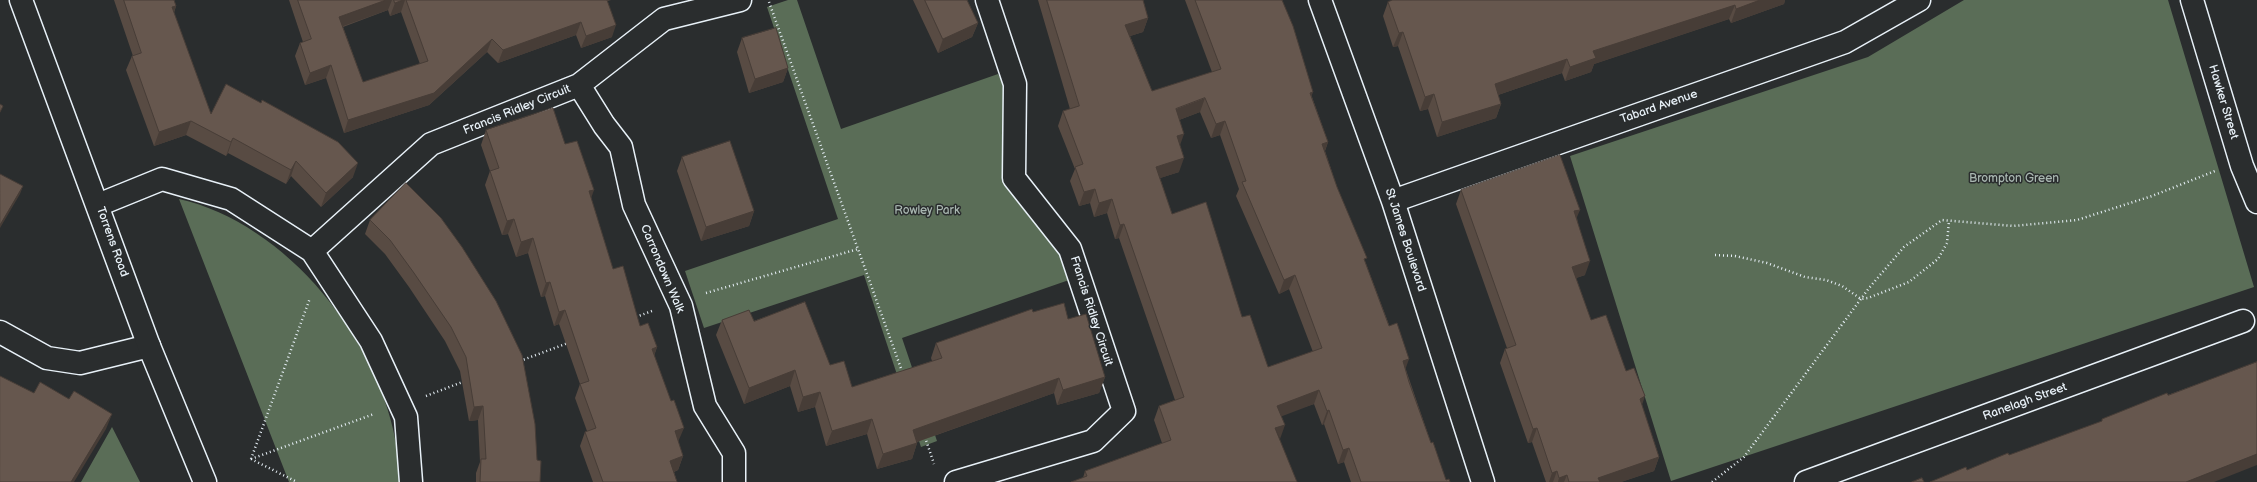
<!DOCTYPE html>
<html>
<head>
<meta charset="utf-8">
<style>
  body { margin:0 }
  canvas { display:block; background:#2a2d2e }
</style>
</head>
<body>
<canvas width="2257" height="482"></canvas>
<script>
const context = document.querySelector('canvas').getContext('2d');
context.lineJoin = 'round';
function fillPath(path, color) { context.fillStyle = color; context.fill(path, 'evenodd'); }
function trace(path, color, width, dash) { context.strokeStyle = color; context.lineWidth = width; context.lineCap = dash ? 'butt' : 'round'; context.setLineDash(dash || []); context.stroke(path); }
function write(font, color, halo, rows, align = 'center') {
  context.font = font + ' "Balsamiq Sans",sans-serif'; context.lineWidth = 3; context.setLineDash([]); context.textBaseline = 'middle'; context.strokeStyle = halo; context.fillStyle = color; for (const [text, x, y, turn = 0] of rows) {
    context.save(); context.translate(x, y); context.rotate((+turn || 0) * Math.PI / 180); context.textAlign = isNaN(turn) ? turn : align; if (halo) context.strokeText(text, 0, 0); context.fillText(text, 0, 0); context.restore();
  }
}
const green = new Path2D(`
  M788 0H797L841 129 998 74 1008 92 1011 180 1064 248 1069 280 902 338 937 441 921 447 864 275 704 328 685 271 838 219 767 7Z
  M1964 0H2168L2254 287 1671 481 1570 156 1868 57Z
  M179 199C287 223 381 342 397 449 399 460 402 471 401 482H289Z
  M112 427 140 482H81Z`);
const path = new Path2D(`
  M769 2 903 374
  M1715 255 1735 256 1767 263 1805 277 1826 280 1842 286 1861 299 1868 298 1909 282 1938 259 1947 243 1949 221
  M706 293 858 249
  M636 317 652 311
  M520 361 568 343
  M426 396 465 381
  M925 437 934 464
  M251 459 310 298
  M251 459 374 414
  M251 459 297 482
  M1712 482 1744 457 1869 288 1904 247 1942 220 2013 226 2077 220 2152 196 2215 171`);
const street = new Path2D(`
  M1320 0 1393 201 1483 482
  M579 85 604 125 621 147 634 205 681 306 705 406 734 453V482
  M1393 201 1845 42 1919 0
  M98 205 162 179 231 199 312 251 371 341 406 417 411 482
  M312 251 431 144 579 85 664 19 740 0
  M0 332 47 358 80 363 149 346
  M956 482 1093 441 1124 411 1070 249 1014 178 1015 84 987 0
  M1806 482 2243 321`);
const secondary = new Path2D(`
  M21 0 149 346 205 482
  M2192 0 2242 166 2257 202`);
const wall = new Path2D(`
  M114 0H174L176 6 174 13 211 114 353 177 321 207 291 176 286 184 228 153 226 156 186 135 154 146 126 70 132 56H133Z
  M289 0H611L607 1 612 37 581 48 576 35 498 63 487 52 429 105 344 133 326 78 305 85 295 56 300 43 303 42ZM388 10 390 16 401 12 420 64 363 82 343 27Z
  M913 0H967L978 23 972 37 938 53Z
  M1038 0H1143L1148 18 1143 32 1130 36 1152 91 1212 72 1185 0H1282L1312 97 1328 142 1325 151 1337 187 1406 370 1431 443 1446 480 1450 482H1351L1344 462 1338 464 1324 424 1322 425 1314 404 1083 478 1085 471 1162 443 1154 420 1159 406 1175 400 1119 238 1115 239 1107 213 1094 217 1090 203 1079 206 1070 181 1075 169 1058 126 1063 111 1070 109ZM1200 112 1211 138 1220 135 1239 189 1236 196 1279 294 1289 289 1313 352 1268 367 1242 317 1172 214 1160 178 1179 172 1180 145 1179 120Z
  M1393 0H1785L1784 4 1731 23 1729 19 1594 64 1591 72 1565 81 1562 73 1498 95 1501 104 1496 118 1437 137 1428 109 1420 111 1398 46 1393 47 1383 16 1388 2Z
  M742 38 788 68 783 82 749 93 737 52Z
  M486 130 565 144 591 198 613 269 640 326 657 347 654 356 678 442 683 456 678 470 674 472 677 482H593L580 446 585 432 587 431 575 398 580 384 559 324 554 326 545 296 541 297 528 253 516 257 508 234 502 235 485 185 490 171 481 145Z
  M682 157 754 211 749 226 701 241 677 171Z
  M406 183 537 460 540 482H476V473L480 462 478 420 469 421 460 371 445 341 409 287 385 254 365 234 370 220Z
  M1461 190 1577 218 1585 275 1576 278 1591 320 1626 371 1642 405 1659 457 1654 471 1621 482H1546L1532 442 1528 443 1500 363 1505 349 1507 348 1456 204Z
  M1033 312 1068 319 1105 377 1099 393 1057 405 1054 393 917 442V443L912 459 877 469 867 434 826 446 815 407 798 412 790 386 744 404 716 335 722 320 754 321 830 365 852 387 932 361 931 358 936 343Z`);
const shadedWall = new Path2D(`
  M386 0H392L388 10 335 29 339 17Z
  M403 0H405L401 12 390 16 395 3Z
  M1760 0H1785L1784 4 1731 23 1736 9Z
  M1735 5 1729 19 1594 64 1591 72 1565 81 1570 67 1593 51Z
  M176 6 171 20 172 7Z
  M1148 18 1143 32 1120 39 1125 25Z
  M581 22 576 35 498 63 503 50Z
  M978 23 972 37 938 53 943 39Z
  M616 25 612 37 581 48 586 36Z
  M1403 32 1398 46 1393 47 1399 33Z
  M492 39 487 52 429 105 344 133 348 120Z
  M1567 59 1562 73 1489 98 1495 84Z
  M331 65 326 78 305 85 310 73Z
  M788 68 783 82 749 93 755 79Z
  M1313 92 1308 106 1310 93Z
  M1434 94 1428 109 1420 111 1425 97Z
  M1205 98 1200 112 1171 123 1176 109Z
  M1501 104 1496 118 1437 137 1442 122Z
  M191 121 186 135 154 146 159 132Z
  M1225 121 1220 135 1211 138 1216 124Z
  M1184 134 1179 148 1177 136Z
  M233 138 228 153 226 156 231 142Z
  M1328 142 1323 156 1322 144Z
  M1184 158 1179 172 1151 181 1156 167Z
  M296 161 291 176 286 184 291 170Z
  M358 163 353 177 321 207 326 193Z
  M23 186 20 194 0 228V225Z
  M1095 189 1090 203 1079 206 1084 192Z
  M594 190 589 204V191Z
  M1112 199 1107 213 1094 217 1099 203Z
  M1580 210 1574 224V211Z
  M754 211 749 226 701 241 706 227Z
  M514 219 508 234 502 235 507 221Z
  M1124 224 1119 238 1115 239 1120 225Z
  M533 238 528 253 516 257 521 242Z
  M1590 261 1585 275 1567 281 1572 267Z
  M1295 275 1289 289 1279 294 1284 280Z
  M550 282 545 296 541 297 546 283Z
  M565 310 559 324 554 326 559 312Z
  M657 347 652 361V349Z
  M1409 359 1404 373 1403 361Z
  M795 370 790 386 744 404 749 388Z
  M1105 377 1099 393 1057 405 1063 390Z
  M1059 378 1054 393 908 445 913 430Z
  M1319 390 1314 404 1272 420 1277 406Z
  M820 392 815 407 798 412 803 397Z
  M1645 396 1640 411V399Z
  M483 406 478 420 469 421 474 407Z
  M1329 410 1324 424 1322 425 1327 411Z
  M112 414 106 429 74 482H71Z
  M872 419 867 434 826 446 832 431Z
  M1285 425 1280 439 1275 428Z
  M684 428 678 442 675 431Z
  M1537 428 1532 442 1528 443 1533 429Z
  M917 443 912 459 877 469 883 454Z
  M1349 448 1344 462 1338 464 1343 450Z
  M2257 454V465L2214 482H2186Z
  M683 456 678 470 665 475 670 461Z
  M1659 457 1654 471 1621 482H1596L1598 478Z
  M1557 471 1553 482H1549L1552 473Z
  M1567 475 1564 482H1558L1559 478Z`);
const building = new Path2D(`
  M124 0H174L176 6 172 7 211 114 226 84 261 103 262 100 338 142 358 163 326 193 296 161 291 170 233 138 231 142 191 121 159 132 132 56 141 53Z
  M298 0H386L339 17 363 82 428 61 406 0H607L616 25 586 36 581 22 503 50 492 39 434 93 348 120 331 65 310 73 300 43 311 39Z
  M394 0H403L395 3Z
  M925 0H967L978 23 943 39Z
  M1047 0H1143L1148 18 1125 25 1152 91 1221 69 1195 0H1282L1293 26 1313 92 1310 93 1328 142 1322 144 1337 187 1367 258 1364 259 1389 326 1397 323 1409 359 1403 361 1409 382 1431 443 1433 442 1446 480 1449 479 1450 482H1361L1349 448 1343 450 1329 410 1327 411 1319 390 1277 406 1285 425 1275 428 1297 482H1071L1087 476 1085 471 1171 440 1159 406 1184 397 1124 224 1120 225 1112 199 1099 203 1095 189 1084 192 1075 167 1083 164 1063 111 1079 106ZM1205 98 1216 124 1225 121 1246 181 1242 182 1284 280 1295 275 1322 348 1268 367 1250 315 1242 317 1206 202 1172 214 1156 167 1184 158 1177 136 1184 134 1176 109Z
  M1393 0H1760L1736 9 1735 5 1593 51 1596 58 1570 67 1567 59 1495 84 1501 104 1442 122 1434 94 1425 97 1403 32 1399 33 1388 2Z
  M776 28 788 68 755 79 742 38Z
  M0 104 3 106 0 112Z
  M553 108 565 144 577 141 594 190 589 191 613 269 623 266 640 326 648 323 657 347 652 349 671 401 674 400 684 428 675 431 683 456 670 461 677 482H603L585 432 596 428 580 384 589 381 565 310 559 312 550 282 546 283 533 238 521 242 514 219 507 221 490 171 499 168 486 130Z
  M730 141 754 211 706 227 682 157Z
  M1560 155 1580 210 1574 211 1590 261 1572 267 1591 320 1606 315 1626 371 1634 368 1645 396 1640 399 1659 457 1598 478 1600 482H1569L1567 475 1559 478 1557 471 1552 473 1537 428 1533 429 1505 349 1516 345 1461 190Z
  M0 174 23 186 0 225Z
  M406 183 441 218 462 247 496 301 522 355 535 424 537 460 541 461 540 482H480L481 459H486L483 406 474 407 466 357 451 327 414 273 390 240 370 220Z
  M805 302 830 365 844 361 852 387 942 358 936 343 1032 309 1033 312 1064 303 1068 319 1086 314 1105 377 1063 390 1059 378 913 430 917 443 883 454 872 419 832 431 820 392 803 397 795 370 749 388 722 320 749 310 754 321Z
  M2257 362V454L2186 482H1930L1966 467 1967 470 2008 453 2009 455 2102 421V419L2167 393 2168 395Z
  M0 376 34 393 40 382 69 399 74 391 112 414 71 482H0Z
  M1922 478 1924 482H1912Z`);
const streetNames = [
  ["Hawker Street",2223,102,73],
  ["Tabard Avenue",1659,107,-19],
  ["Francis Ridley Circuit",517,110,-22],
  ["St James Boulevard",1405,240,72],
  ["Torrens Road",112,242,70],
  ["Carrondown Walk",662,269,67],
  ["Francis Ridley Circuit",1091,311,72],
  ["Ranelagh Street",2025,402,-20]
];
const parkNames = [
  ["Brompton Green",2014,179],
  ["Rowley Park",927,211]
];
fillPath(green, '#5a6d57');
trace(street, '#e8f1f8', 25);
trace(secondary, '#e8f1f8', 25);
trace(path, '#e8f1f8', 2.5, [1, 3]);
trace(street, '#2a2d2e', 22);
trace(secondary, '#2a2d2e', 22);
fillPath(wall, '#584b43');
fillPath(shadedWall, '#473d37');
fillPath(building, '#66574e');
trace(building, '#473d37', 1);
write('12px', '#e8f1f8', '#2a2d2e', streetNames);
write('12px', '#a8b6b0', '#2a2d2e', parkNames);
</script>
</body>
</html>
